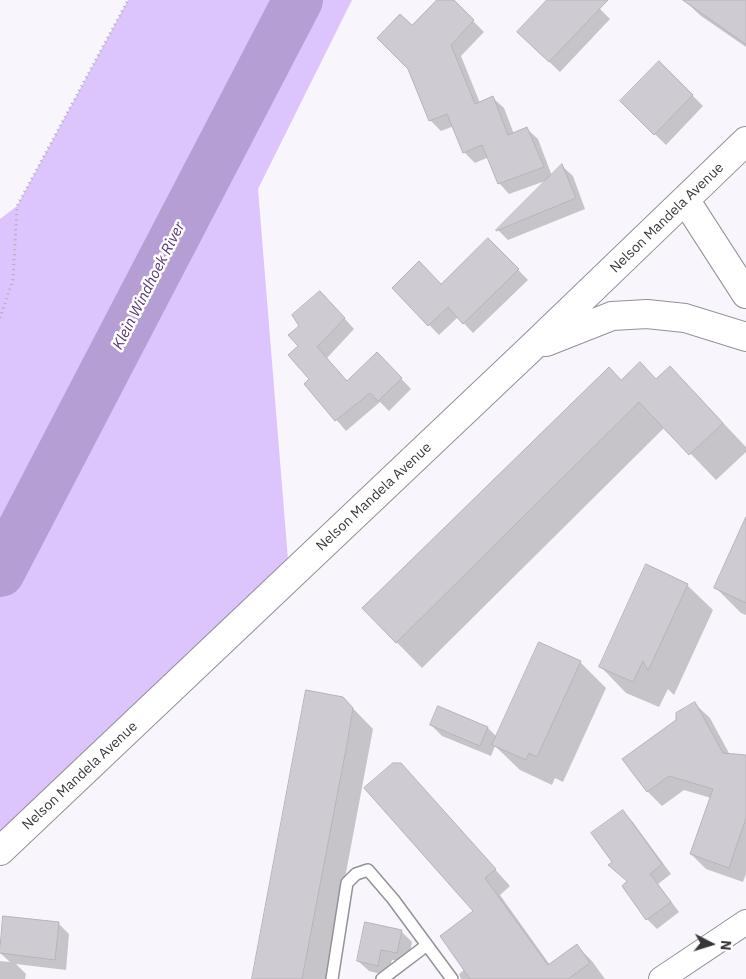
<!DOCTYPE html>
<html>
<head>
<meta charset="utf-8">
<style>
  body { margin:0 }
  #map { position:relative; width:746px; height:979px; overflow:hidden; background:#f8f6fc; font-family:"IBM Plex Sans",sans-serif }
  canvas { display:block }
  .north { position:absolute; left:686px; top:919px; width:50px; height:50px; -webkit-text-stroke:4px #fff; paint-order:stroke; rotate:95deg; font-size:14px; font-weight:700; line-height:20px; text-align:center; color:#38373a }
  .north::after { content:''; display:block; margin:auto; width:18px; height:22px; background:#38373a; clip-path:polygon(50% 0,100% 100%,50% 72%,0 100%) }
</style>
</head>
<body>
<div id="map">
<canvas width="746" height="979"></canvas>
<div class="north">N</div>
</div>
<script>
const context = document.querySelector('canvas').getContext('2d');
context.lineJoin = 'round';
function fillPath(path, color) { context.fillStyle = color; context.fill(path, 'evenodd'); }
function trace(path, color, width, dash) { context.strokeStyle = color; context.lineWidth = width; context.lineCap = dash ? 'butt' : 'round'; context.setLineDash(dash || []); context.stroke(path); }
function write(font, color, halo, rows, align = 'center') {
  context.font = font + ' "IBM Plex Sans",sans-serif'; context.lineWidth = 5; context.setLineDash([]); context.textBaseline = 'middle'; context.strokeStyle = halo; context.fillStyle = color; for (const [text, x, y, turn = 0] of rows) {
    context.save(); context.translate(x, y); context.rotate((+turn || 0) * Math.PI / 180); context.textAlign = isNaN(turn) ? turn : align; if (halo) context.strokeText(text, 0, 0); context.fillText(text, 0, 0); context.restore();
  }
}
const green = new Path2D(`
  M128 0H352L258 189 289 572 0 851V219L17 206Z`);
const shadow = new Path2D(`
  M439 0H452L484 32 461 56 480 103 493 98 504 108 514 134 527 129 538 139 552 176 562 166 573 176 585 209 508 240 498 230 548 180 509 194 499 183 489 157 475 163 464 152 454 126 441 131 430 120 412 27Z
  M548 0H591L610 19 560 72 529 43Z
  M746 0V47L701 16 685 1Z
  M659 62 703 106 666 145 621 101Z
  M488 239 528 280 473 333 458 317 439 335 393 288 442 286Z
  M330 302 354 329 327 358 347 382 377 353 411 389 389 411 380 402 346 431 306 384 311 379 299 346Z
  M670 367 746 447V452L716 480 665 427 422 668 363 608 621 381H656Z
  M746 520V615L741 613 715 587Z
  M687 585 713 610 674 695 668 689 659 707 626 693 601 667Z
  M540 643 580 662 606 688 563 782 555 778 552 785 520 770 495 746 491 756 442 736 431 725 488 728 497 737Z
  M343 698 373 729 326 979H253Z
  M695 704 710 718 730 755 746 757V874L743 882 706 869 691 854 711 798 684 790 662 806 648 792 624 760 677 721Z
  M401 764 510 886 500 895 550 965 577 946 592 961 605 979H461L459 974 465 969 475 912Z
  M623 812 632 821 671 874 658 884 679 912 657 929 647 919 628 881 614 862Z
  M58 923 69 934 66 970 16 964 26 974 25 979H0V961L10 962 0 953Z
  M401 931 412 942 408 963 392 960 388 976 369 971 358 961Z`);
const river = new Path2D(`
  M0 572 298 0`);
const building = new Path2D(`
  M437 0H454L474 20 451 45 475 104 493 96 508 135 527 127 544 167 498 184 482 145 463 153 447 114 429 121 408 69 377 38 400 14 412 25Z
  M547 0H608L549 62 517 32Z
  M683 0H746V44Z
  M659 61 693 95 654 135 620 101Z
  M562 164 576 198 496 231V230Z
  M488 238 519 269 463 324 448 307 428 326 392 288 419 261 441 284Z
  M320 291 345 318 317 347 347 381 377 352 402 378 378 401 370 393 335 421 304 384 309 379 288 355 298 346 288 335 299 326 292 315Z
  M640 362 656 379 670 366 723 423 689 455 639 402 396 643 362 608 609 367 621 380Z
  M746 517V603L714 588Z
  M646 564 688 584 648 671 643 661 633 682 599 667Z
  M539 642 581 661 537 757 529 753 526 760 492 745Z
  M306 690 343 697 353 708 347 744 302 979H252Z
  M695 702 723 753 746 755V818L729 868 690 854 713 789 669 776 647 792 622 759 676 720V713Z
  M438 706 488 727 480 746 430 725Z
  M393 763H401L496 869 485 878 548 965 577 944 590 963 568 979H470L440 936 473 911 364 788Z
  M623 810 662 864 650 874 671 902 646 920 622 886 627 881 608 865 612 862 591 833Z
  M3 916 59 922 55 960 0 953Z
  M365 922 402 930 397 953 381 950 378 966 357 961Z`);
const path = new Path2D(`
  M0 318 13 280 17 206 128 0`);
const service = new Path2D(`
  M332 979 347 883 356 874 368 870 393 899 452 979
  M382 979 427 945`);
const minor = new Path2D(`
  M661 979 746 922`);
const tertiary = new Path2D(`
  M686 201 746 294`);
const secondary = new Path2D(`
  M546 342 612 316 647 314 685 318 746 337
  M0 851 531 348 746 141`);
const streetNames = [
  ["Nelson Mandela Avenue",667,218,-44],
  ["Nelson Mandela Avenue",374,497,-43],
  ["Nelson Mandela Avenue",80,776,-43]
];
const waterNames = [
  ["Klein Windhoek River",149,286,-63]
];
fillPath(green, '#dcc5fc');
fillPath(shadow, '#0003');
trace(river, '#b59ed3', 50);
fillPath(building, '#cecbd2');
trace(building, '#b6b3ba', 1);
trace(service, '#949197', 14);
trace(minor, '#949197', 26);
trace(tertiary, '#949197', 30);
trace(secondary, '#949197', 30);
trace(path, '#afadb2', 3, [1, 4]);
trace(service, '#fff', 11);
trace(minor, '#fff', 24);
trace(tertiary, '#fff', 28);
trace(secondary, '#fff', 28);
write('14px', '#38373a', '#fff', streetNames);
write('italic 15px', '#583879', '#fff', waterNames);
</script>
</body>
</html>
